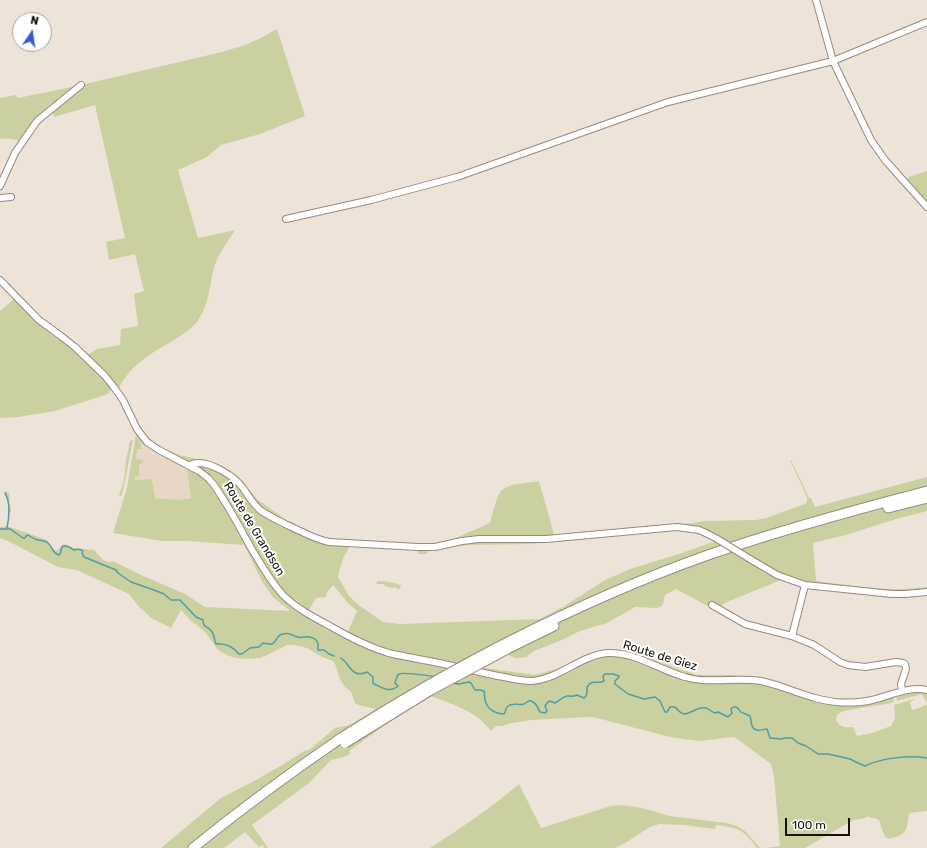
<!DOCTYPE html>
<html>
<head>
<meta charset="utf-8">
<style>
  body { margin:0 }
  #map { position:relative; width:927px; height:848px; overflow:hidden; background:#eee3d8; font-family:Rubik,sans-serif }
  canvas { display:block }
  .north { position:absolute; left:12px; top:12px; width:40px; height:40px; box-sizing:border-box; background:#fff; border:1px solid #a2a09f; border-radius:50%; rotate:13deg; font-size:11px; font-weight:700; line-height:16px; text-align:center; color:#16120e }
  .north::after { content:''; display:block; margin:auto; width:14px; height:18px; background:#3c5ccd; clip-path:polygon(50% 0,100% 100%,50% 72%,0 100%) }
  .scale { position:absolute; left:785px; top:818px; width:65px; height:18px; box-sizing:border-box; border:2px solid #16120e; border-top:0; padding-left:5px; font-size:12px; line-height:14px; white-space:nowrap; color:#16120e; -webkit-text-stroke:3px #fff; paint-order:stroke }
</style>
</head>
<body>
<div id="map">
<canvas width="927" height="848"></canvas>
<div class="north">N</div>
<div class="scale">100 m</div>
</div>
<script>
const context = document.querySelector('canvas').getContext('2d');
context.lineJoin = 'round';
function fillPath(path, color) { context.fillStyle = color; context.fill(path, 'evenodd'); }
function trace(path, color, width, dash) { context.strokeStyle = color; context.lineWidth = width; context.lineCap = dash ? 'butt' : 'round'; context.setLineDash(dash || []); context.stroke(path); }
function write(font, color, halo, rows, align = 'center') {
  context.font = font + ' Rubik,sans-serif'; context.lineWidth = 4; context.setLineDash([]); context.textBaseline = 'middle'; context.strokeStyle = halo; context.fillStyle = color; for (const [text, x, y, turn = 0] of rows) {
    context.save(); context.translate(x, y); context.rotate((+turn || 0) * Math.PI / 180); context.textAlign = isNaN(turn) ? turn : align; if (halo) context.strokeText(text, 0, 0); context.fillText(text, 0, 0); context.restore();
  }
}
const built = new Path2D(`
  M137 429 168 454 173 463 187 469 191 498 178 500 155 498 152 479 135 480 134 477 139 476V464L142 463 136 460 137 449H142L140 438 136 434Z`);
const green = new Path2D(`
  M277 29 305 116 260 134 221 145 207 157 178 170 198 238 235 230C229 240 222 249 217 259 208 282 212 302 196 323 190 330 182 335 174 340 152 353 131 364 119 388L130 406 137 422 148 437 155 443 161 447 179 455 207 461 217 465 229 470 240 479 257 499 285 519 317 536 328 539 418 544H433L451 540 490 523C492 516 497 494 502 490 510 483 529 483 539 481L555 538H562V541L531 544 468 545 428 550 427 554H418V547L349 546 347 552 344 556 340 568 338 577 349 596 360 606 383 622 400 624 540 619 563 607 605 580 617 575 630 569 682 553 716 541 718 539 677 525 706 521 756 520 766 518 805 504 807 502V497L790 460H791L809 498H811L815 507 927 477V511L896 519 846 535 813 543 816 581C855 586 887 592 927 587V592L906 594 830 588 786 578 727 602 717 608H711L676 589 665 595C663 601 665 606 657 608L635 607 607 623 580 631 562 640 534 651 526 657 519 658H515L508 655 485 668 535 675 562 667 597 651 623 650 634 653 697 675H732L755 677 786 684 817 696 830 698 834 703 893 694 894 700 892 703 843 711 837 715 836 721C841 727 845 728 853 727L857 736 872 733 891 726 895 718 894 705 914 699V700L910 702 912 710 922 707V706L927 705 925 698 924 699 922 694 897 701 896 693 927 690V811L909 813C907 824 909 833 896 837 892 838 890 839 886 838L883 832 879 820C875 818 871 818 867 816L866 818 853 820 805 848H766L780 846 774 776 771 764 736 738 732 737 700 741 684 739 670 737 597 718 589 717 531 720 512 723 502 726H496L491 731C476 711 454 705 431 696L386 723 385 725 349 751 350 754 344 757 331 760 309 783 252 825 268 848H265L262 845 259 847 245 832 224 848H161L221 798 256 780 282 765 304 751 309 750 335 728 350 725 376 709 358 705 355 703 351 692 345 687 340 679 335 664 333 661 322 657 307 648 299 646 294 645H287L267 655 260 658 243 659 232 657 225 654 218 650 206 633 198 626 191 621 181 610 171 628 151 618 143 610 140 608 129 594 77 570 58 567 8 541 0 538V527L7 526 47 540 51 547 56 551C59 550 60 547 63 544L70 546 73 548 94 550 103 560 109 562 113 561 139 574 185 594 205 607 290 611 273 597 263 583 244 545 187 541H162L113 533 127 488 136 434 140 438 142 449H137L136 459 142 460 143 463 139 464V476L134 477 135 480 152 479 155 498 178 500 191 498 187 469 173 463 169 458 147 442 113 386 108 394 55 411 18 417 0 418V311L14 299 17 301 39 323 48 330 47 331 57 338 60 337 83 358 97 349 120 345 121 329 138 326 134 294 144 291 135 254 109 260 106 242 125 238 95 105 54 117 52 109 22 142C14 138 8 138 0 139V98L16 95 18 98 81 85 222 52 245 45 263 37ZM333 585 348 603 357 611 346 636 307 613 316 598 326 597 327 592Z
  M927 171V207L903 179Z
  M131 440H133L125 481 122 495 121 496H119L124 480 126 460 129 447V444Z
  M5 491H6L9 493 10 498 9 501 11 510 8 516V498Z
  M378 581C382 581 391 582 394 583 397 584 399 585 401 585L400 588 398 590 396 587 392 588 385 586 384 584H376Z
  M519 784 541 828 611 806 621 805 636 807 650 810 669 816 726 823 737 826 746 832 760 848H757C743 829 739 828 716 825L715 829 684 825 659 824 650 827 625 843 615 848H430C461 828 491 808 519 784Z`);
const stream = new Path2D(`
  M5 493C11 503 9 518 7 528
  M0 529H10L23 538H25L26 536 28 535C31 537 34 539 38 540 41 541 45 540 48 543 53 547 52 553 59 555L60 554 62 547C66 544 70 548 74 550 77 549 80 548 83 551L82 553 84 557 116 570 118 573 131 582 154 590 164 594 171 600H180L196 617 203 620C203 629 208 625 212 632 215 636 214 640 216 644 226 643 233 647 239 654H242L250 648 259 647 263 643C265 643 270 645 272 644 277 642 276 635 283 634 291 632 292 636 298 637 301 638 301 637 305 637 309 636 317 638 318 644 318 646 318 648 318 650H324L329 654 334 656
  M341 658C350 664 352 679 367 672L373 677V683L374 684C382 687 388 693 397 687L398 686 395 683C396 680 397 675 399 674 401 672 433 676 436 677
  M452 683 459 684 469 682 471 683 475 690H480L484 691C485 696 484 701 487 705 490 711 498 714 504 714 506 712 505 708 508 706 513 702 519 706 524 704 528 702 529 699 533 702 537 704 538 709 540 712L545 713 547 711 545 706 548 702 550 701 555 703C559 701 562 697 567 696 570 696 573 697 577 695L584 698C588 696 587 691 587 687 593 678 597 685 604 681L603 676 605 674H613L619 676V677L615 681V684L628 694 644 699 655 697 660 701 665 712H667L670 707C678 705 677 713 684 714 691 714 698 706 706 708 709 709 712 712 715 713L718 712 728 717 732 713 731 709C736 704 737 708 741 712 744 714 747 714 750 716 752 721 750 729 757 730 760 731 764 729 767 729L770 738 781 739 785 738H792L798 743 806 746 818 754H828L850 759 858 763 865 766C881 758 909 755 927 758`);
const minor = new Path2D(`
  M816 0 833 61 871 140 885 160 927 207
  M0 186 15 153 37 121 81 85
  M0 198 11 197
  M286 219 371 200 457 177 668 102 833 61 927 22
  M0 280 39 320 61 336 75 347 105 376 113 386 123 400 137 429 147 442 159 450 199 471 208 478 214 485C228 505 239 526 251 548 261 564 270 581 283 595 296 608 313 617 330 626 349 637 368 647 389 653 410 658 431 661 453 666 470 670 487 674 504 677 513 679 523 681 532 681 560 679 580 655 608 653 636 652 659 670 685 677 708 684 737 677 761 681 780 685 797 693 815 698 822 700 829 701 835 702 847 703 860 703 872 700 890 696 908 686 927 690
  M189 465C192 464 195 463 198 463 213 463 234 476 243 488 248 495 252 503 260 510 268 516 278 520 287 525 301 531 314 539 329 542L418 547H435L462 541 479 539H546L677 527 699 530 710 535 719 540
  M750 559 777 575 805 585 892 594H906L927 592
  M805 585 792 636 814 645 840 662 848 665 857 666 865 667 896 662 903 663 905 664 906 669 901 684 902 691
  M712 605 745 624 792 636`);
const highway = new Path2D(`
  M888 508 927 498
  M508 642C573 609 640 579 708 555 780 530 854 510 927 491
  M511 647 554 626
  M193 848C241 809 290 773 341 738`);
const minorBridge = new Path2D(`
  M719 540 750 559`);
const highwayBridge = new Path2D(`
  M341 738C396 703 451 671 508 642
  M345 743 431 690 511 647`);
const streetNames = [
  ["Route de Grandson",254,529,59],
  ["Route de Giez",660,656,17]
];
fillPath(built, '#e8d6c6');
fillPath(green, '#cad0a0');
trace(stream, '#519da5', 1.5);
trace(minor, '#958a80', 8);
trace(highway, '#958a80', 11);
trace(minor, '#fff', 6);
trace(highway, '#fff', 9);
trace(minorBridge, '#958a80', 8, []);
trace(highwayBridge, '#958a80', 11, []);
trace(minorBridge, '#fff', 6);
trace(highwayBridge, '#fff', 9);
write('12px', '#16120e', '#fff', streetNames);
</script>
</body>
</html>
